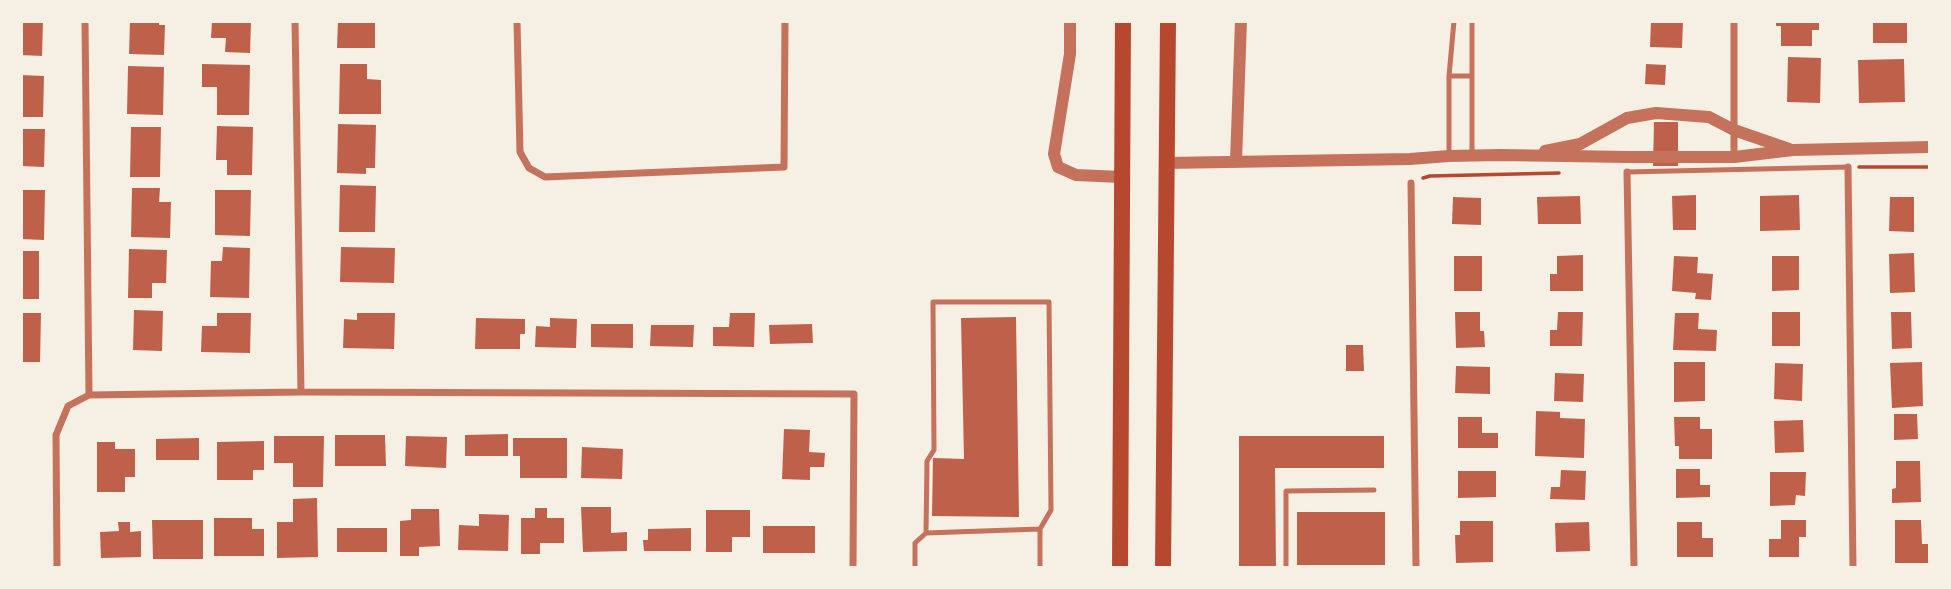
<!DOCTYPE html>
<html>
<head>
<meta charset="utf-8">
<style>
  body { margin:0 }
  #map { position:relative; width:1951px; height:589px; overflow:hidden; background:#f6efe4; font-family:Spectral,serif }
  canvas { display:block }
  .frame { position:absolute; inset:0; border:23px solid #f6efe4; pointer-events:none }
</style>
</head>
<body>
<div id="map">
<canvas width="1951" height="589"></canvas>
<div class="frame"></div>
</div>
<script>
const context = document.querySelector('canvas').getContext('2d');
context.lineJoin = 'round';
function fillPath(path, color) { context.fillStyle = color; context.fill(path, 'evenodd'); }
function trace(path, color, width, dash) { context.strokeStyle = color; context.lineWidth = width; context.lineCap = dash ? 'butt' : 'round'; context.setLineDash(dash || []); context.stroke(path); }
const building = new Path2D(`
  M21 21H43L42 56 21 55Z
  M130 21H159V25H165L164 55 129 54Z
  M212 21H251L250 53 225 52 226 38H211Z
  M338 21H375V48H337Z
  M1651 21H1683L1682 48 1650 47Z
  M1776 21H1819V30H1812V46H1781V26H1776Z
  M1873 21H1907V43H1873Z
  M1788 57 1821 58 1820 103 1787 102Z
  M1904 59 1905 102 1859 103 1858 60Z
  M202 64 250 65 249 115H217V87H202Z
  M340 64H367V79L381 80V114H339Z
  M1646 64 1666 65 1665 85 1645 84Z
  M128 66 164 67 163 115 127 114Z
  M21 75 44 76 43 117H21Z
  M1654 122H1678V166H1653Z
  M338 124 376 125 375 168H366V174L337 173Z
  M217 126 253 127 252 175H227V160H216Z
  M131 127H161L160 177H130Z
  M21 129H45L44 167 21 166Z
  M340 185 376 186 375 232H339Z
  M132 188H160L159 202H171L170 238 131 237Z
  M21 190H45L44 240 21 239Z
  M215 190H251L250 236 215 235Z
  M1696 195V230H1673L1672 196Z
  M1799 195 1800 230 1760 231V196Z
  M1580 196 1581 224H1538L1537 197Z
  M1453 197 1481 198V225L1452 224Z
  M1890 197H1914V232L1889 231Z
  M223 247 250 248 249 298 210 297 211 261H222Z
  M341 247 395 248 394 283 340 282Z
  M129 249 167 250 166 283H152V298H128Z
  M21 251H39V299H21Z
  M1914 253 1915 292 1890 293 1889 254Z
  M1583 255V291H1550V274H1557V256Z
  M1454 256H1482V291H1454Z
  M1674 256 1698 257 1697 273 1713 274 1711 300 1695 299 1696 293 1672 291Z
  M1772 256H1799V290L1772 291Z
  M134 310 163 311 162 351 133 350Z
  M1455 312H1480V331H1484L1485 347 1456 348Z
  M1558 312H1583L1582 346H1550V330H1557Z
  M1772 312H1800V346H1772Z
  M1891 312H1911L1912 348 1892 349Z
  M21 313H41L40 362H21Z
  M217 313H251L250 353 201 352 202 326H217Z
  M357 313H395L394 349 343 348 344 319 357 320Z
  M730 313H755L754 347 713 346V327H729Z
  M1675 313H1699L1698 329 1717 330 1716 351 1673 350Z
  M1016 317 1019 517 932 516 933 458 964 459 961 318Z
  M476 318 525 319V334H520V349H475Z
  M550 318 577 319 576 348 535 347 536 326 550 327Z
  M591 324H633V348L591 347Z
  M812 324 813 343 770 344 769 325Z
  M651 325H694L693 347 650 346Z
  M1346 345H1363L1364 371H1346Z
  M1674 362H1705V401L1674 402Z
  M1922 362 1923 406 1892 408 1890 363Z
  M1775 363 1803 364 1802 401 1774 399Z
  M1456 366 1490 367V394L1455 393Z
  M1555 373 1584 374 1583 402 1554 401Z
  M1536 411 1560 412V418L1585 419 1584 458 1535 456Z
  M1894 414H1917L1918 439 1894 440Z
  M1458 417H1482V433H1498V448H1458Z
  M1674 417H1700V429H1712V459H1679V446H1675Z
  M1803 420 1804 452 1775 453 1774 421Z
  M784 429 810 430 809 452 825 453 824 467H810V480L782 479Z
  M508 434V456H465V435Z
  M335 435H385L386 466H335Z
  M274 436H324L323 487H293V463H274Z
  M406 436 447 437 446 468 405 466Z
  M1239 436H1384V468H1275L1276 568H1239Z
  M199 438V460H156V439Z
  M513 438H567V478H520V456H513Z
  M264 441V470H253V480H217V442Z
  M97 442H115V449H135V477H125V492H97Z
  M582 447 623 449 622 479 581 478Z
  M1896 461H1920L1921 502 1892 503V489L1896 488Z
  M1676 469H1700V485H1710V497L1676 498Z
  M1561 470 1586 471 1585 500 1550 499 1551 487H1560Z
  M1458 471H1496V497L1458 498Z
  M1770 472H1806L1805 496 1796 495 1795 505 1770 506Z
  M317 498 318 557 277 558V522H293V499Z
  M581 507H611V533L627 532V551L583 552Z
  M535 508H547V518H564V543H540V554H521V518H535Z
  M411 509H439L440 546 419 547V556H400V521L411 520Z
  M706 510H750V537H732V552H706Z
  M1297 512H1385V565H1297Z
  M479 514 509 515 508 551 458 550 459 525 479 526Z
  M214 518H252V529H264V556H214Z
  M152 520H203V559H153Z
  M1781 520H1806V537H1799V557H1769V539H1781Z
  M1895 520H1921L1922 544H1930V563H1895Z
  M1460 521H1493V562L1456 563 1455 535H1460Z
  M118 522H130V532L141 531V557L101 558 100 532 119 531Z
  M1589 522 1590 551 1556 552 1555 523Z
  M1677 522H1702V538H1713V557H1677Z
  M763 526H815V553H763Z
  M337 528H387V552H337Z
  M691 528V551H644L643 540H648V529Z`);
const path = new Path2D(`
  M1859 167H1930
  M1423 178 1430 176 1559 173`);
const service = new Path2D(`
  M1472 21V155
  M1449 76H1472
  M1449 154V76L1454 21
  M1627 172 1848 167
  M926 533 927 461 934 450 933 302H1049L1051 510 1040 529V568
  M915 568V543L926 533 1040 529
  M1286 568V491L1374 490`);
const minor = new Path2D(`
  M295 21 301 392
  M517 21 520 152 529 168 545 177 784 167 785 21
  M1734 21V157
  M1848 167 1853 568
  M1627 172 1634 568
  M1411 183 1416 568
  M89 395 301 392 854 394 853 568
  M57 568 56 435 68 406 89 395 85 21`);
const tertiary = new Path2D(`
  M1070 21V54L1054 154 1058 167 1076 175 1121 177
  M1545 151 1580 144 1627 118 1656 113 1709 117 1734 130 1789 149
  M1236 162 1241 21
  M1166 163 1410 159 1449 156 1500 155 1628 157H1734L1793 150 1930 147`);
const primary = new Path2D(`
  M1120 568 1123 21
  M1163 568 1168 21`);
fillPath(building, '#bf614a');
trace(path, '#b5482f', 3.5);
trace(service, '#c5725c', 5);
trace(minor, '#c5725c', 7);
trace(tertiary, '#c5725c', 12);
trace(primary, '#b5482f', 16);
</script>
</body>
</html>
